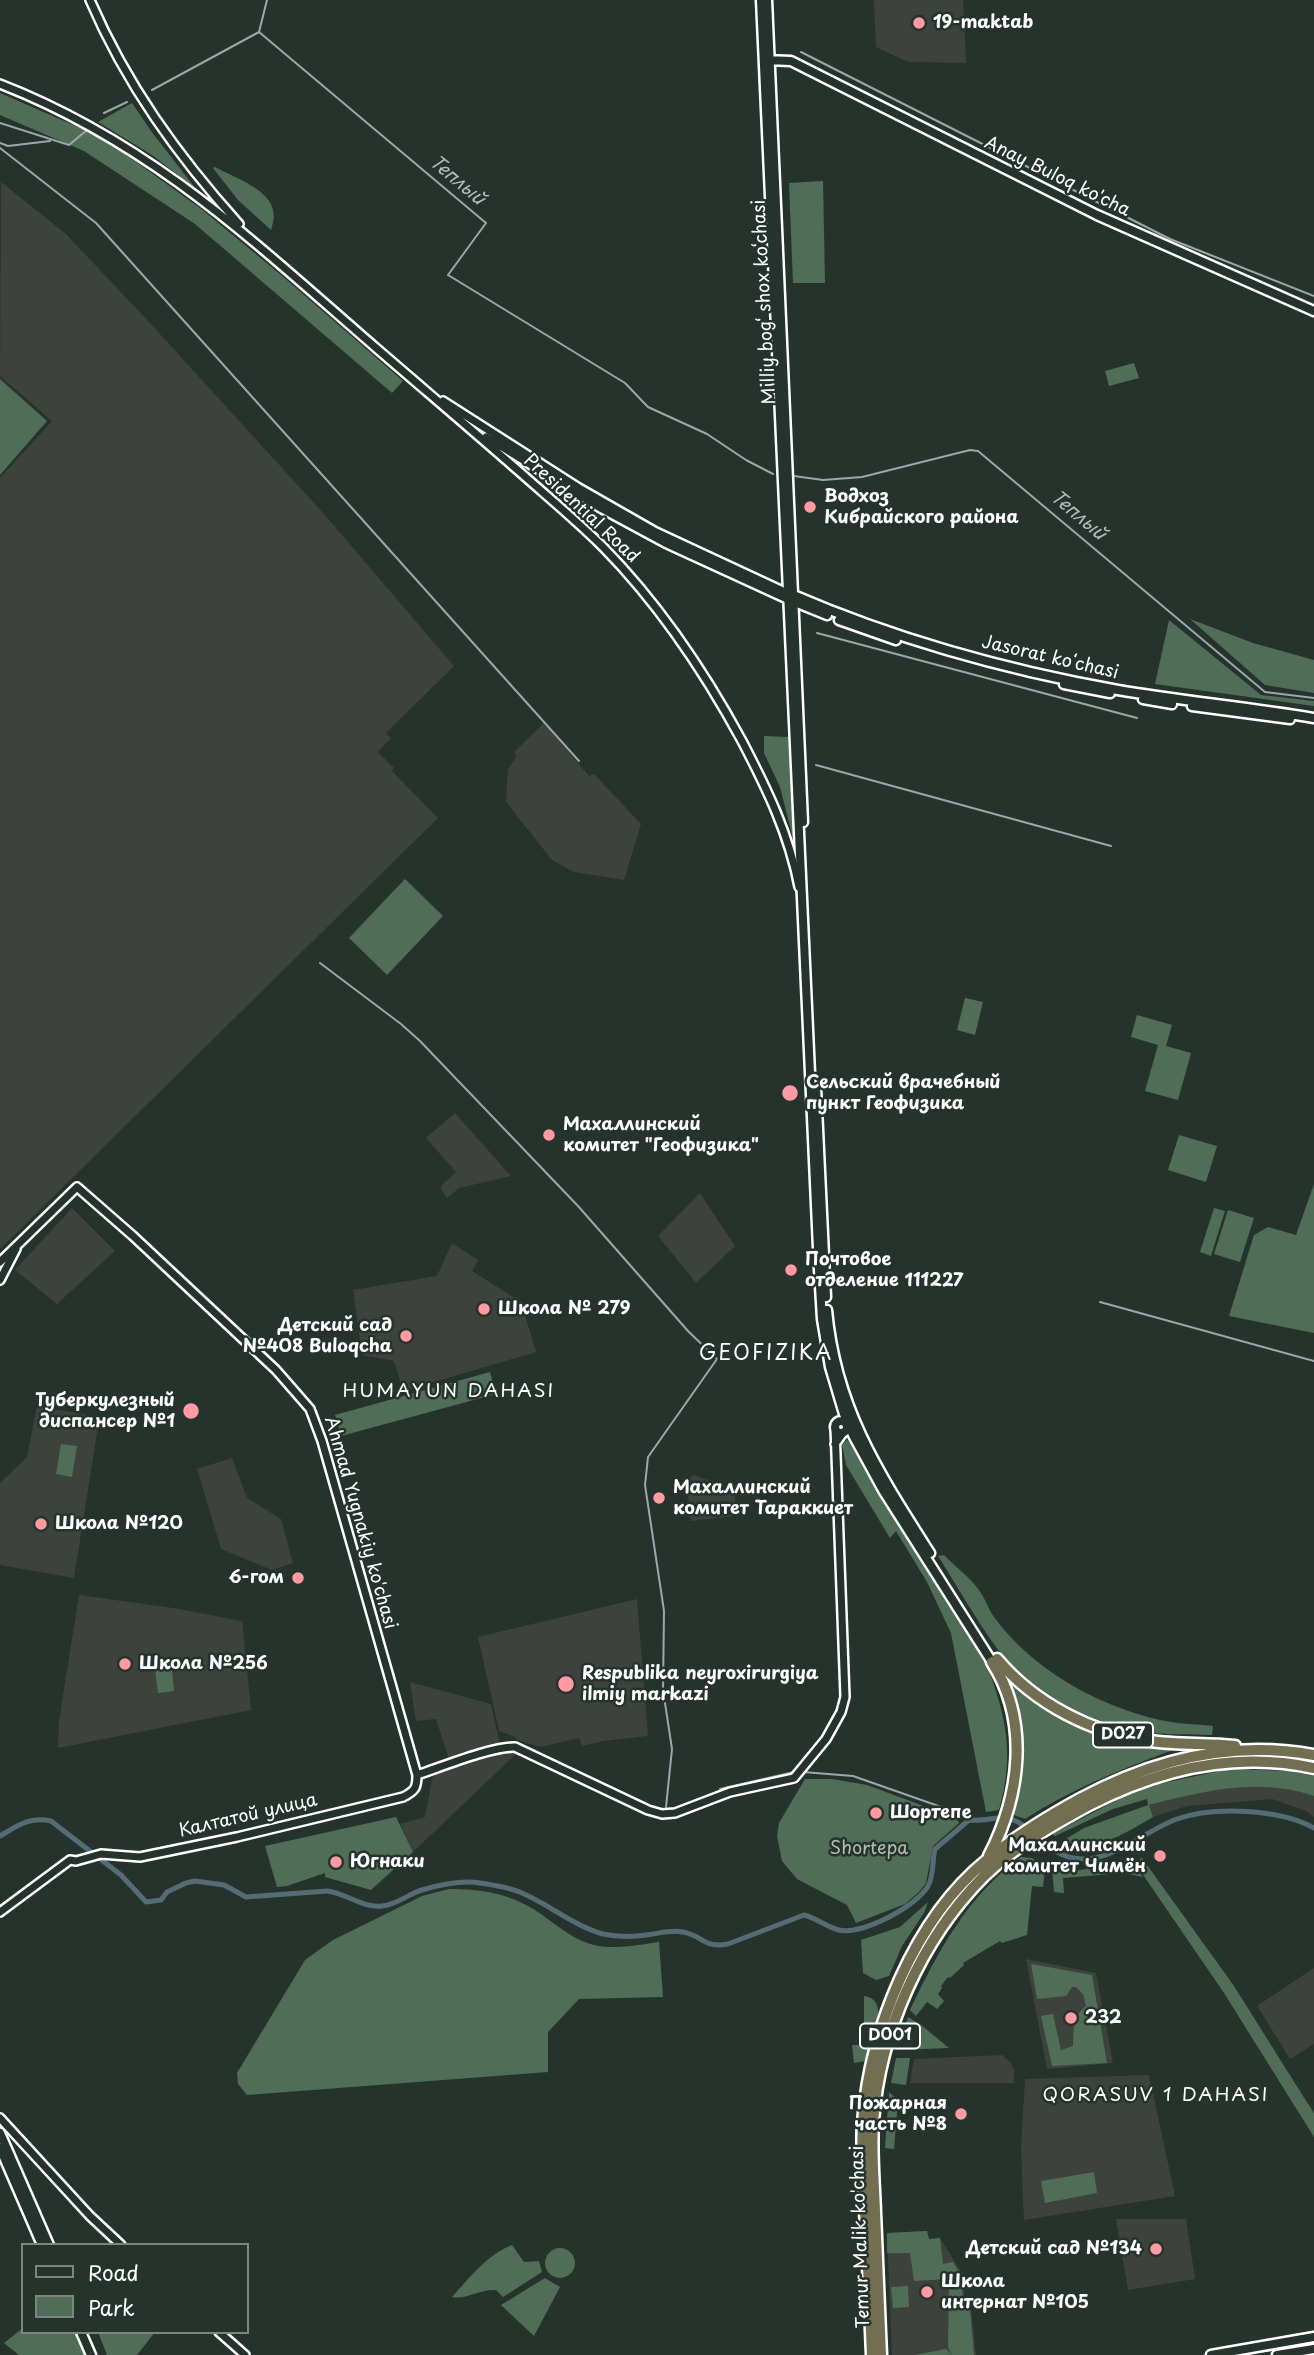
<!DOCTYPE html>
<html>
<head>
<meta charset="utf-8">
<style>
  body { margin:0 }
  #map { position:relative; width:1314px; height:2355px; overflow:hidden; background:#26332d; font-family:"Playpen Sans",sans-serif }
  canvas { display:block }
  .legend { position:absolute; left:21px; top:2243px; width:228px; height:91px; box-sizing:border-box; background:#26332d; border:2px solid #7d8581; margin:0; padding:9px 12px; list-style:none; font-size:21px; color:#fff }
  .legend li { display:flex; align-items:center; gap:14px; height:35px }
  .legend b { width:35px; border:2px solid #7d8581 }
</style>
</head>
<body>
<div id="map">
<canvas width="1314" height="2355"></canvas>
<ul class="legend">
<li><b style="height:9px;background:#26332d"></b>Road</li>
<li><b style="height:19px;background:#506e57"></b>Park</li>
</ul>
</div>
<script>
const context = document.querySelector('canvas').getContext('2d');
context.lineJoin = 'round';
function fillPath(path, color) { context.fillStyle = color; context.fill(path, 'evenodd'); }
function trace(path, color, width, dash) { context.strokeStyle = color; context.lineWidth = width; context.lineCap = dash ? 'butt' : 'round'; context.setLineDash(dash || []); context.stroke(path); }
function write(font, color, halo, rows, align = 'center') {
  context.font = font + ' "Playpen Sans",sans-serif'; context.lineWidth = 5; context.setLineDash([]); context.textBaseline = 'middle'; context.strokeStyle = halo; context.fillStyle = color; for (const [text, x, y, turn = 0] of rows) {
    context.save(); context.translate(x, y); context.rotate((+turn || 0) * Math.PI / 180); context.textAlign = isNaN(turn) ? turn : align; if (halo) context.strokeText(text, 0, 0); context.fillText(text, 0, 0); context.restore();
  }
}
const built = new Path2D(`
  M874 0H963L966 63 908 62 876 47Z
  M1 182 66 234 149 322 324 514 454 666 386 733 391 738 378 752 394 768 392 771 438 818 0 1249V478L52 421 0 376Z
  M544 723 589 776 594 774 641 824 624 880 574 872 552 860 506 802 508 769 516 757 514 752Z
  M455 1113 511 1176 459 1188 447 1198 440 1187 456 1172 426 1138Z
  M700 1193 735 1246 696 1283 658 1236Z
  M72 1208 115 1251 57 1304 15 1270Z
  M452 1243 478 1260 472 1271 521 1302 536 1352 403 1391 394 1361 362 1355 353 1290 437 1276Z
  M37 1406 98 1417 99 1420 74 1578 0 1565V1483L27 1457Z
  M232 1458 247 1498 281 1519 293 1563 272 1570 221 1549 197 1469Z
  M693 1475 735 1489V1516L691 1521 686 1479Z
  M79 1595 173 1608 242 1621 251 1710 58 1748 59 1721Z
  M637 1599 648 1736 603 1741 582 1746 579 1738 541 1747 517 1740 515 1737 499 1731 478 1637Z
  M410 1682 491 1704 499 1740 498 1745 449 1759 436 1719 416 1721Z
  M505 1752H518L413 1852 400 1824 425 1817 433 1775Z
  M1246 1785 1292 1788 1314 1796V1817L1306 1811 1272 1799 1187 1806 1153 1817 1149 1805 1196 1793Z
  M1026 1959 1096 1973 1113 2063 1047 2069Z
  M1314 1968V2044L1290 2059 1257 2006Z
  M1002 2055 1010 2062 1014 2070V2083H910L914 2059Z
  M1149 2075 1175 2196 1024 2220 1021 2149 1025 2079Z
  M1116 2219H1186L1195 2279 1128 2290Z
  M927 2231 929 2239 940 2238 964 2276V2308H971L976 2355H892L887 2233Z`);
const green = new Path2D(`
  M0 93 103 138 200 208 280 274 403 381 392 393 195 224 84 151 0 115Z
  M132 103 151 131 196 189 152 155 98 122Z
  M215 167C240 181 286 193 271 230L238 200 213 168Z
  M823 181 825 283H793L789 183Z
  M1134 363 1139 378 1109 386 1105 371Z
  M0 379 47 421 0 475Z
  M1190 619 1253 643 1314 660V693L1265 685Z
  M1169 620 1261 695 1314 701V706L1155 684Z
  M764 736 789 737 796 850 780 787 764 753Z
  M405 879 443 916 387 975 349 938Z
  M965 998 983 1002 975 1035 957 1030Z
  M1137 1015 1172 1025 1166 1046 1191 1053 1178 1100 1145 1091 1158 1045 1131 1037Z
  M1179 1135 1217 1146 1206 1182 1168 1170Z
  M1314 1184V1333L1229 1316 1254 1235 1268 1227 1296 1235Z
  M1214 1208 1225 1211 1211 1256 1200 1252Z
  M1228 1210 1254 1218 1240 1262 1214 1254Z
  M490 1372 496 1394 341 1436 335 1415Z
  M847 1440 851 1443 877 1491 986 1663C1006 1715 1015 1755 999 1810L986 1812 951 1633 927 1582 896 1531 890 1538 846 1465 842 1444Z
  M61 1444 77 1446 72 1477 56 1474Z
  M944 1555C955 1567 969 1576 978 1589 985 1597 988 1609 994 1617 1033 1670 1096 1705 1160 1720 1177 1724 1195 1724 1213 1726L1212 1735C1193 1734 1173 1735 1153 1733 1095 1727 1030 1694 996 1647 975 1618 957 1586 938 1556Z
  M171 1660 174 1691 158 1693 154 1662Z
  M1008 1680C1062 1721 1102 1738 1169 1748L1170 1751C1119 1770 1070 1790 1025 1819L1014 1815C1023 1768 1025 1726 1008 1680Z
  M1230 1769 1288 1771 1314 1776V1796C1259 1777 1204 1791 1149 1805L1153 1817C1124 1834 1096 1853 1061 1842L1084 1828 1148 1805 1147 1799 1113 1809 1055 1836 1052 1834 1123 1797 1153 1785Z
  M805 1779H832L867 1785 956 1818 959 1823 933 1846 926 1883 919 1892 905 1904 856 1923 847 1905 797 1879 782 1861 777 1836 779 1823Z
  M396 1817 413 1852 371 1890 325 1877V1873L287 1886 277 1887 265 1846Z
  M1021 1857 1032 1858 1045 1867 1043 1887 1032 1886 1027 1935 1002 1943 1000 1941 963 1963 964 1965 950 1978 948 1977 941 1986 942 1988 938 1994 944 2001 937 2009 927 2002 916 2016 910 2010C938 1951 968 1895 1021 1857Z
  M1142 1858 1234 1986 1303 2096 1314 2113V2137L1224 1993 1135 1863Z
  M1130 1860 1143 1877 1124 1873 1063 1878 1064 1893 1054 1892 1052 1869 1081 1870Z
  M449 1889C477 1889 503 1892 528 1906 550 1918 569 1939 594 1945 615 1950 638 1945 659 1942L663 1997 579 1999 548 2032V2072L247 2095 238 2084 237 2073 305 1960 333 1940 404 1905 422 1896Z
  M928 1902 924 1913 902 1946 889 1976 876 1980 863 1973 861 1940 900 1927Z
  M1031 1964 1092 1975 1107 2063 1052 2066 1041 2016 1053 2014 1061 2050 1073 2046C1074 2029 1072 2017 1086 2006L1083 1994 1076 1987H1072L1066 1996 1037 1999Z
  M864 1996C893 2000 870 2044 865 2061L854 2063 852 2045H859L864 2021Z
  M908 2017 921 2025 949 2048 897 2050Z
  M896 2058H910L906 2085 891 2083Z
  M889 2092 898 2100 894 2149 885 2148Z
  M1094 2172 1097 2193 1045 2203 1041 2181Z
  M927 2231 929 2239 940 2238 943 2264 953 2262 962 2277 963 2309H970L974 2355H915L946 2349 951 2354 948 2347 949 2279 914 2281 910 2253H887V2233Z
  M512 2245 524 2262 539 2261 542 2272 503 2297 496 2290C479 2289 465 2300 452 2297 470 2277 487 2255 512 2245Z
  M545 2263a15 15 0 1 1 30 0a15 15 0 1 1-30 0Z
  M545 2278 560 2287 534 2336 501 2305Z
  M908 2286 909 2307 893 2308 891 2287Z
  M23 2328V2332H75L85 2355H19L4 2343Z
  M98 2332H155L137 2355H107Z`);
const stream = new Path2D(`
  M259 32 267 0
  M801 52 1170 239 1314 296
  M152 90 259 32 486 223 448 275 625 383 648 407 707 434 746 460 773 474
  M104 113 127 102
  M0 123 69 145 87 130
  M0 143 8 146 50 141
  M0 148 96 223 579 761
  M794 476 823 480 862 477 970 450 978 451 1265 692 1314 698
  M817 633 1137 718
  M816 765 1111 846
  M320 963 401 1024 420 1041 578 1206 688 1331 717 1359 648 1457 645 1485 664 1611 663 1690 672 1749 666 1807
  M1100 1302 1314 1361
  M803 1772 853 1776 947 1809 969 1820
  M720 1789 794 1772
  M1311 2343H1314
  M1242 2355 1290 2347`);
const canal = new Path2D(`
  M1036 1835C1043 1841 1049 1848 1057 1852 1099 1876 1140 1832 1177 1819 1214 1806 1280 1809 1314 1828
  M0 1836C17 1826 30 1816 51 1821L121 1875 146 1902 161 1900 167 1892 186 1883 195 1881 224 1885 246 1897 327 1891C346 1893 362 1908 382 1906 397 1905 408 1894 422 1890 439 1885 462 1880 480 1883 494 1885 509 1887 522 1893 550 1905 574 1926 603 1934 617 1937 632 1937 646 1935 658 1934 671 1929 683 1932 702 1935 704 1949 728 1944L804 1915C816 1918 827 1927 839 1930 861 1936 917 1906 928 1886 934 1876 932 1861 935 1849L969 1820C996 1823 1002 1808 1028 1829`);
const tertiary = new Path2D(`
  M90 0C126 84 178 156 239 224
  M0 84C152 143 255 243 375 347 427 392 479 436 530 481 554 502 580 524 603 547 659 604 704 671 742 741 767 789 789 834 799 887
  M443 401 579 488 656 532 787 593
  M486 437 602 509 665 543 787 599
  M0 1262 77 1187 133 1236 276 1370 310 1409 322 1441 417 1775C417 1788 415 1791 403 1797L237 1837 140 1857 101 1854 76 1861 70 1860 0 1912
  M0 1280 16 1249
  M835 1444 843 1433
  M417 1775C441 1767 493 1746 515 1747L648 1810 662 1814 675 1813 730 1792 794 1778 826 1739 841 1712 845 1697 835 1428
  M0 2118 90 2216 121 2245
  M219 2332 245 2355`);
const secondary = new Path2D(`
  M761 0 819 1270 822 1319 830 1367 844 1414 853 1435 883 1490 992 1662
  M767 0 803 822
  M766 60 791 61 1097 215 1314 311
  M791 594C895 639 1006 670 1118 690 1183 701 1249 707 1314 718
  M790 600 827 615
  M839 620 896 640
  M1064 684 1110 693
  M1143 699 1172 704
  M1192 706 1290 719
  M816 1087 826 1297
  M827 1310C836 1408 879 1473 930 1553
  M835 1427a6 6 0 1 1 12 0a6 6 0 1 1-12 0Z
  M0 2133 49 2245
  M0 2148 42 2245
  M81 2332 91 2355
  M1211 2355 1314 2337
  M1277 2355 1314 2349`);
const trunk = new Path2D(`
  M997 1659C1035 1704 1092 1733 1150 1741 1178 1745 1207 1743 1235 1746
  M989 1856C1020 1796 1030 1722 992 1662
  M872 2355C870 2307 868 2260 865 2212 864 2182 861 2152 863 2122 870 2030 914 1919 987 1860 1016 1836 1047 1817 1080 1799 1152 1760 1232 1740 1314 1755
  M881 2355C879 2307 877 2260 875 2212 874 2182 871 2152 873 2122 879 2033 921 1939 984 1876 1015 1846 1052 1825 1089 1805 1159 1769 1236 1751 1314 1768`);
const markers = [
  [919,23,7,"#ff9aa2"],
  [810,507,7,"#ff9aa2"],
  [790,1093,9,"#ff9aa2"],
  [549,1135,7,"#ff9aa2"],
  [791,1270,7,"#ff9aa2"],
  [484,1309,7,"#ff9aa2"],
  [406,1336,7,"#ff9aa2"],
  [191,1411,9,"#ff9aa2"],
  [659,1498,7,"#ff9aa2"],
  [41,1524,7,"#ff9aa2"],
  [298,1578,7,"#ff9aa2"],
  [125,1664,7,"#ff9aa2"],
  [566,1684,9,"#ff9aa2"],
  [876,1813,7,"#ff9aa2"],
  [1160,1856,7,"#ff9aa2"],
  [336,1862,7,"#ff9aa2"],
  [1071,2018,7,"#ff9aa2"],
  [961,2114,7,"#ff9aa2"],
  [1156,2249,7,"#ff9aa2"],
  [927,2292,7,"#ff9aa2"]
];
const shields = [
  [1123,1735,60],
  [890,2036,60]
];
const shieldNames = [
  ["D027",1123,1735],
  ["D001",890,2036]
];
const poiNames = [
  ["19-maktab",933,23],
  ["Водхоз",824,497],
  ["Кибрайского района",824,518],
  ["Сельский врачебный",806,1083],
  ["пункт Геофизика",806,1104],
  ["Махаллинский",563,1125],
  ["комитет \"Геофизика\"",563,1146],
  ["Почтовое",805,1260],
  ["отделение 111227",805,1281],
  ["Школа № 279",498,1309],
  ["Детский сад",392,1326,"right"],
  ["№408 Buloqcha",392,1347,"right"],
  ["Туберкулезный",175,1401,"right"],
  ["диспансер №1",175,1422,"right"],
  ["Махаллинский",673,1488],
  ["комитет Тараккиет",673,1509],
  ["Школа №120",55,1524],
  ["6-гом",284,1578,"right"],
  ["Школа №256",139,1664],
  ["Respublika neyroxirurgiya",582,1674],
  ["ilmiy markazi",582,1695],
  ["Шортепе",890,1813],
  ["Махаллинский",1146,1846,"right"],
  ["комитет Чимён",1146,1867,"right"],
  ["Югнаки",350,1862],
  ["232",1085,2018],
  ["Пожарная",947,2104,"right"],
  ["часть №8",947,2125,"right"],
  ["Детский сад №134",1142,2249,"right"],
  ["Школа",941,2282],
  ["интернат №105",941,2303]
];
const streetNames = [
  ["Anay Buloq ko'cha",1057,177,26],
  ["Milliy bog‘ shox ko‘chasi",765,302,-93],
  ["Presidential Road",581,509,43],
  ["Jasorat koʻchasi",1050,658,13],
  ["Ahmad Yugnakiy ko'chasi",360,1523,74],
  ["Калтатой улица",248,1816,-13],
  ["Temur Malik ko'chasi",861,2237,-92]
];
const parkNames = [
  ["Shortepa",869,1849]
];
const waterNames = [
  ["Теплый",457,181,40],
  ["Теплый",1078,516,40]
];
const neighbourhoodNames = [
  ["HUMAYUN DAHASI",449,1392],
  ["QORASUV 1 DAHASI",1156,2096]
];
const quarterNames = [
  ["GEOFIZIKA",766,1354]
];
fillPath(built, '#3d423c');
fillPath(green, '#506e57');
trace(stream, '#9aa7ac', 2);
trace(canal, '#566c74', 5);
trace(tertiary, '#fff', 12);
trace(secondary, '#fff', 13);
trace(trunk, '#fff', 15);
trace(tertiary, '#26332d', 7);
trace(secondary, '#26332d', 8);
trace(trunk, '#726e52', 10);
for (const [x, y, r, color] of markers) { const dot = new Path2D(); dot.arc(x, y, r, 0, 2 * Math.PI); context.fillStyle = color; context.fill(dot); trace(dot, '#26332d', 2.5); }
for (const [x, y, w] of shields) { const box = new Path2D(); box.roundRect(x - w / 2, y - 12.5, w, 25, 5); context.fillStyle = '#26332d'; context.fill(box); trace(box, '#fff', 2); }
write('bold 16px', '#fff', null, shieldNames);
write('bold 18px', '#fff', '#26332d', poiNames, 'left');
write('18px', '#fff', '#26332d', streetNames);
write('18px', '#b0beb3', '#26332d', parkNames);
write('italic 19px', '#b3bdc0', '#26332d', waterNames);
context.letterSpacing = '2px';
write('19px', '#fff', '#26332d', neighbourhoodNames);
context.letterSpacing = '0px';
context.letterSpacing = '2px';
write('21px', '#fff', '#26332d', quarterNames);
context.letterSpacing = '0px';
</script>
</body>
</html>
